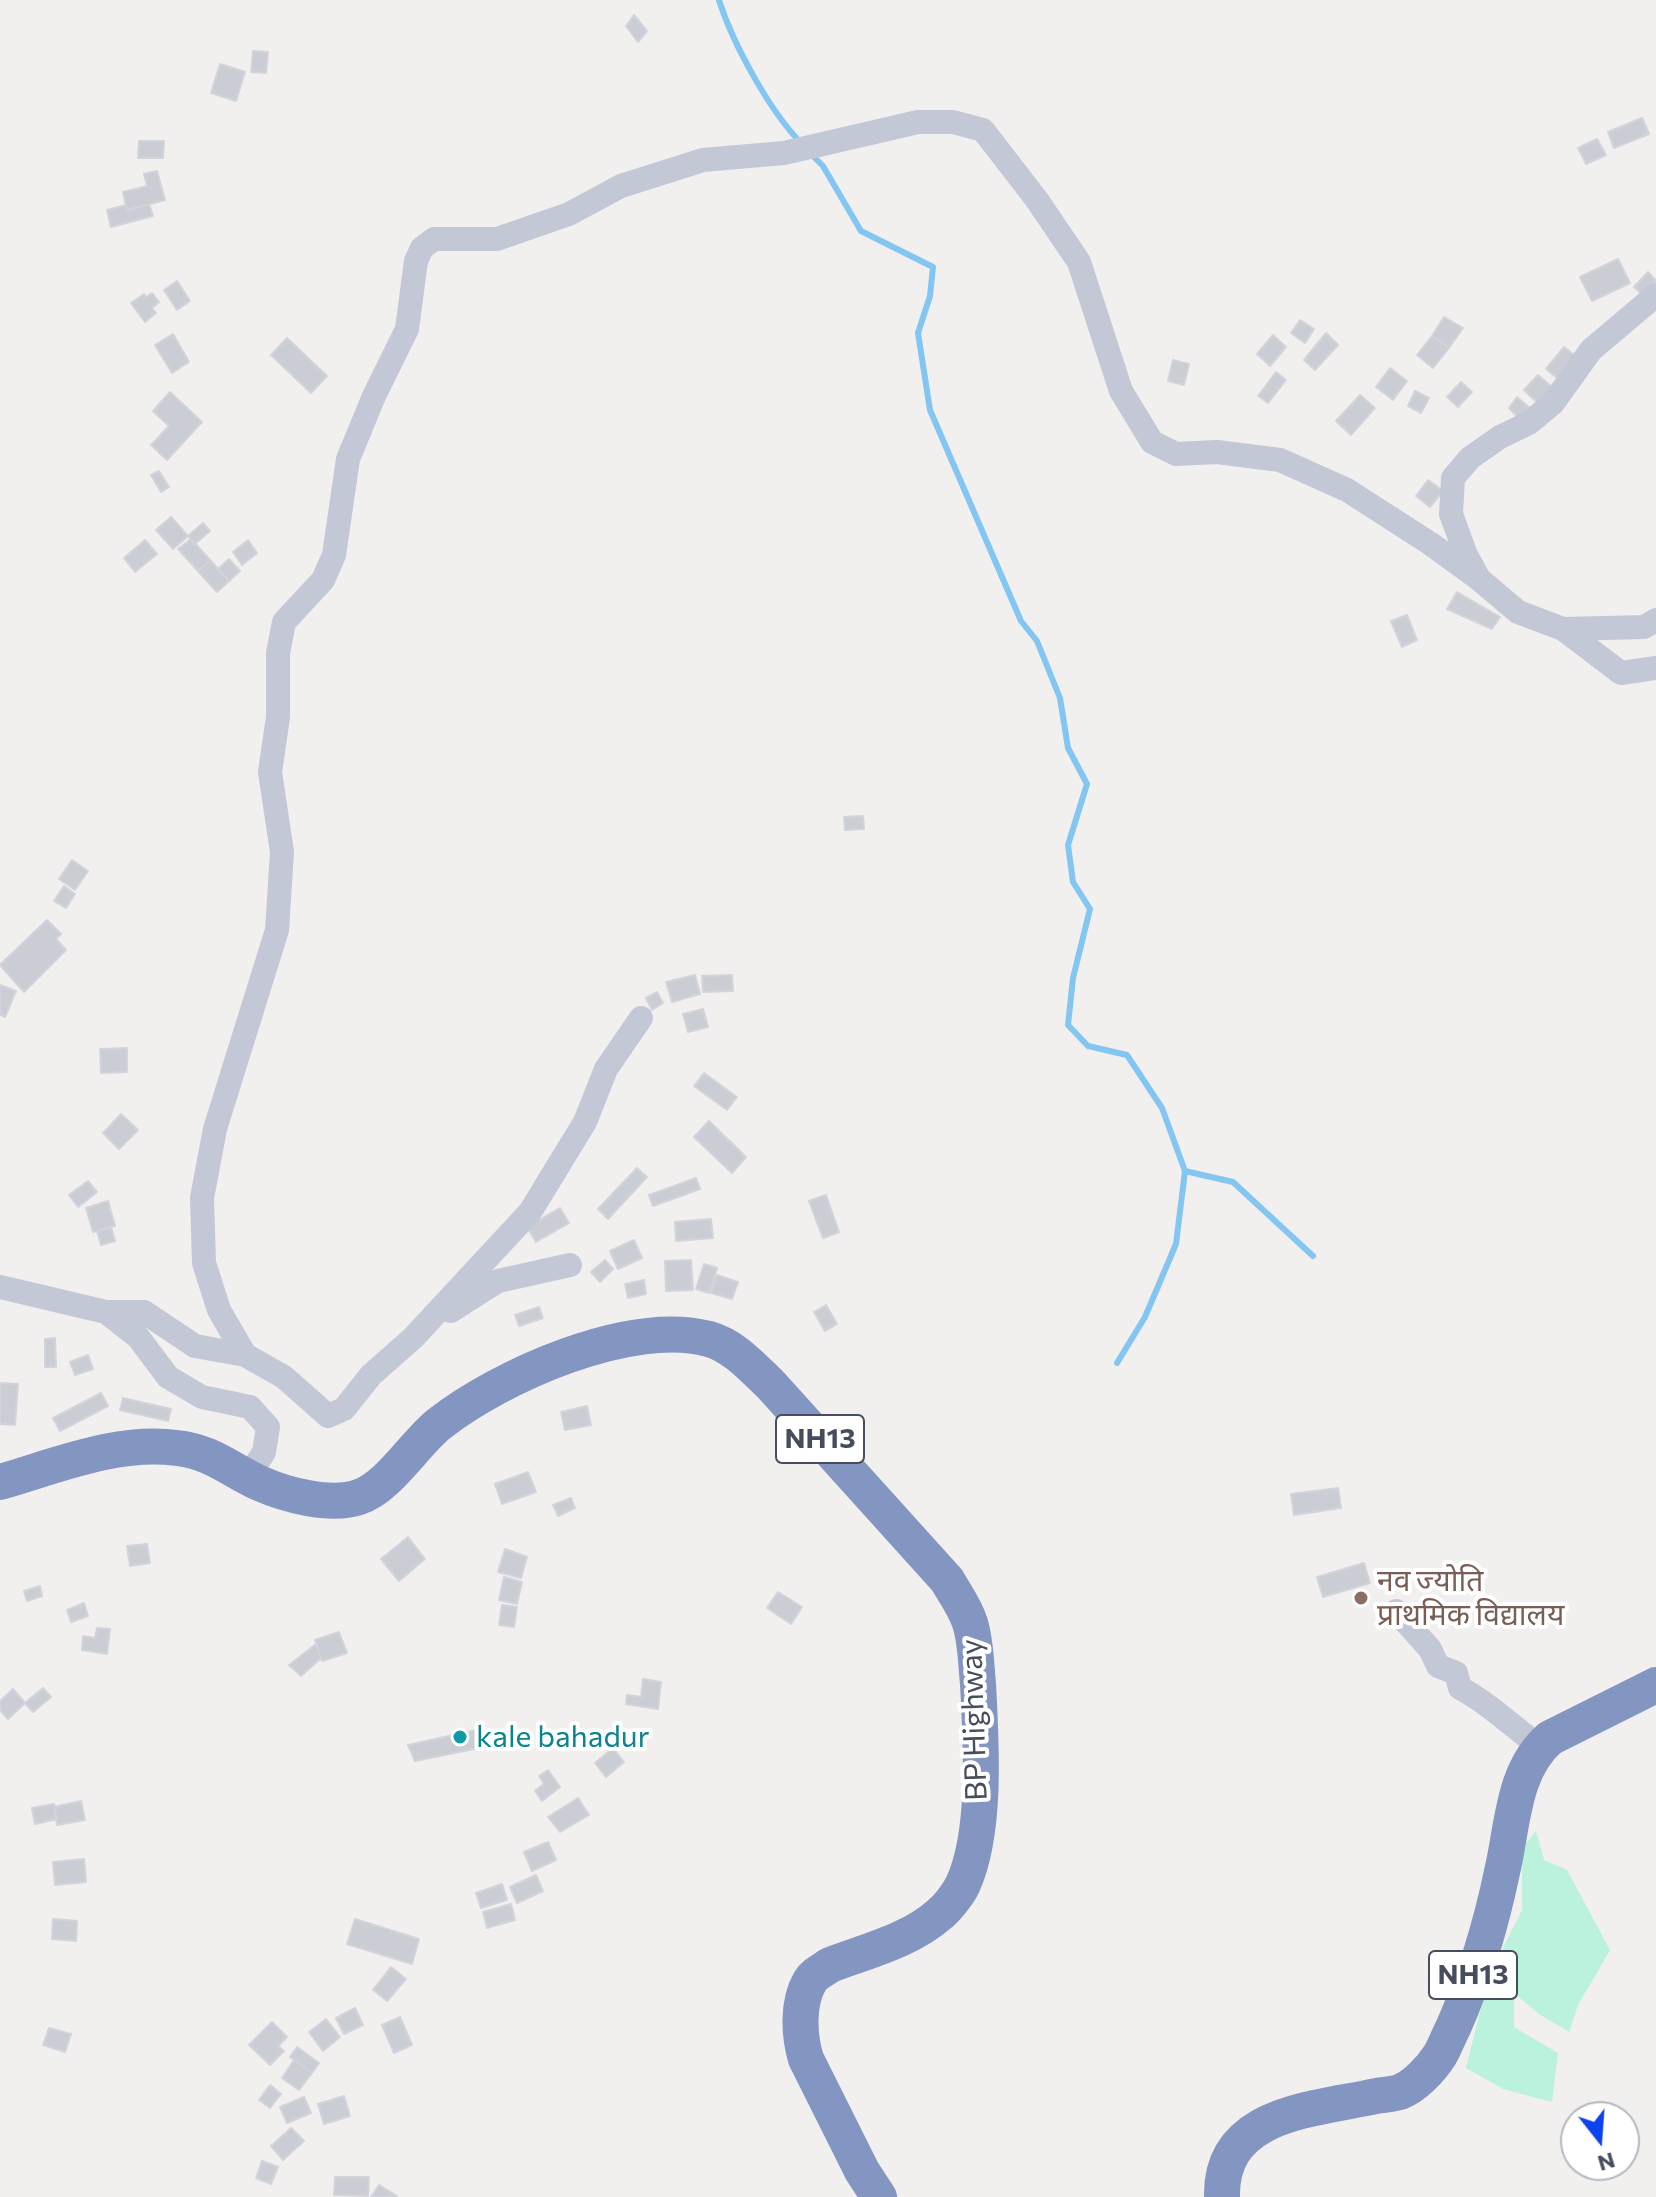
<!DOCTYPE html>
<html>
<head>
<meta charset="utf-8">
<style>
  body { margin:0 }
  #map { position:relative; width:1656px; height:2197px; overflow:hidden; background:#f2efef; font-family:Commissioner,sans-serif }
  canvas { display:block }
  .north { position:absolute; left:1560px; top:2101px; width:80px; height:80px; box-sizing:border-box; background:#fff; border:2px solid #b5b8bf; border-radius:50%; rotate:163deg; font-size:22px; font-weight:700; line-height:32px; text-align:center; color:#464e5e }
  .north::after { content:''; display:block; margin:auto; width:28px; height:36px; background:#0c43ef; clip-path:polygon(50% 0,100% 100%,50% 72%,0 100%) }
</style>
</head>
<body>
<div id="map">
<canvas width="1656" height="2197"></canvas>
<div class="north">N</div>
</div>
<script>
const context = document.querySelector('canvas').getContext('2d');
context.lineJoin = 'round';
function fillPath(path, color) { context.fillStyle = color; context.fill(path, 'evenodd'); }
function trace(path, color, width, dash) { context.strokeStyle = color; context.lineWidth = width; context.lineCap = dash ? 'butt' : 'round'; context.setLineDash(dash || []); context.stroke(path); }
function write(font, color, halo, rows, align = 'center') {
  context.font = font + ' Commissioner,"Noto Sans Devanagari",sans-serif'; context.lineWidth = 8; context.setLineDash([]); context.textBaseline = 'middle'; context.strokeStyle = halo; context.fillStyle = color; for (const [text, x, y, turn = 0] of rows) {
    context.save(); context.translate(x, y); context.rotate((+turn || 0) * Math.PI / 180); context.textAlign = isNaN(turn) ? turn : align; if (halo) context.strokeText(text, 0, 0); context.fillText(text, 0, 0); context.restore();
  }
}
const green = new Path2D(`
  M1536 1831 1544 1860 1567 1870 1610 1950 1578 2005 1569 2032 1539 2014 1514 1993V2027L1558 2053 1552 2102 1503 2089 1466 2068 1481 2008 1504 1946 1522 1910V1848Z`);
const stream = new Path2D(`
  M719 0C733 44 769 110 801 143
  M811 154 823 166 861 231 933 267 930 296 918 333 930 410 1021 621 1037 641 1060 698 1068 748 1087 784 1068 845 1073 882 1090 909 1073 978 1068 1025 1088 1046 1127 1055 1162 1108 1185 1171 1176 1244 1145 1317 1117 1363
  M1185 1171 1233 1182 1313 1256`);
const building = new Path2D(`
  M634 15 647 31 638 42 626 26Z
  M253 51 268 52 266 73 251 72Z
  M220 64 245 72 236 101 211 93Z
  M1642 118 1649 134 1614 148 1608 132Z
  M1597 139 1606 155 1586 164 1578 148Z
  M139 141H164L163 158H138Z
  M157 171 165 200 127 210 123 192 147 186 144 174Z
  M149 204 153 216 111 227 107 210 126 205 127 210Z
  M1618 259 1630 283 1592 301 1580 277Z
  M1648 272 1656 281 1643 295 1634 287Z
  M177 281 190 301 177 310 164 290Z
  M152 293 159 302 152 308 156 313 145 322 131 303 144 294 146 297Z
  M1444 317 1463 328 1449 348 1432 336Z
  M1300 320 1314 329 1305 343 1291 333Z
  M1326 333 1338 345 1315 370 1304 360Z
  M173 334 189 362 172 373 155 345Z
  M1273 335 1286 347 1270 366 1257 354Z
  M1432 336 1449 348 1433 368 1417 355Z
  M287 338 327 376 311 393 271 355Z
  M1564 347 1578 358 1560 380 1546 369Z
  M1173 360 1189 364 1184 385 1168 381Z
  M1390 368 1407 381 1393 400 1376 387Z
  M1276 372 1286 380 1268 403 1258 396Z
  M1538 375 1554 389 1539 404 1524 390Z
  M1461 382 1472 392 1458 407 1447 397Z
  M1415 391 1429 398 1421 413 1408 406Z
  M170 392 202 422 167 460 151 445 169 426 153 411Z
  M1360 395 1375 408 1351 435 1336 421Z
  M1517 397 1531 409 1520 419 1509 408Z
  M159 471 169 487 161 492 151 475Z
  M1428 480 1443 491 1430 507 1416 496Z
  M171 517 188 536 173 549 156 530Z
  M203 523 210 531 195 544 188 536Z
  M191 539 210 560 198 571 178 549Z
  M145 540 157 554 135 572 124 558Z
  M248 540 257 553 242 565 233 552Z
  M229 559 240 571 229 581 218 569Z
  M210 560 229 581 217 592 198 571Z
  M1457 592 1500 617 1492 629 1447 609Z
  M1407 615 1417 640 1402 647 1391 621Z
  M863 816 864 829 845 830 844 817Z
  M72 860 88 871 75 890 59 879Z
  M64 886 75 894 66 908 54 901Z
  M47 920 61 934 56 939 66 950 24 992 0 965Z
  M695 975 700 994 672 1002 666 982Z
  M732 975 733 991 703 992 702 976Z
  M0 985 16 991 5 1017 0 1015Z
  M657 992 663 1003 652 1010 646 998Z
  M703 1009 708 1027 688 1032 683 1014Z
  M127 1048V1072L101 1073 100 1049Z
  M704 1073 737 1097 727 1110 694 1086Z
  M121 1114 138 1130 119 1149 103 1133Z
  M709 1121 746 1157 732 1173 694 1137Z
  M637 1168 647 1177 608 1219 598 1209Z
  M696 1178 700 1189 653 1206 649 1195Z
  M88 1181 97 1192 78 1207 69 1195Z
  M826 1195 839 1232 823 1238 809 1201Z
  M108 1201 115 1226 93 1232 86 1208Z
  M560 1208 569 1223 536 1242 527 1227Z
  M711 1219 713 1238 676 1241 675 1222Z
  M111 1227 115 1241 101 1245 97 1231Z
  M634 1240 642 1258 618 1269 610 1251Z
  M605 1260 613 1269 600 1282 591 1272Z
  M691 1260 693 1290 666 1291 665 1261Z
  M704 1264 717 1268 709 1293 696 1289Z
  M717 1275 738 1282 732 1299 711 1293Z
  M644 1280 646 1294 628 1298 625 1284Z
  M826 1305 837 1324 825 1331 814 1312Z
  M539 1307 543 1318 519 1326 515 1315Z
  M55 1338 56 1367H45V1339Z
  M88 1355 93 1369 75 1375 70 1362Z
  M0 1383 18 1384 15 1425 0 1424Z
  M101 1393 108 1406 60 1431 53 1418Z
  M123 1398 171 1409 168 1421 120 1410Z
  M587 1406 591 1425 565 1430 561 1412Z
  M528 1472 536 1492 502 1504 495 1484Z
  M1338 1488 1341 1508 1294 1515 1291 1494Z
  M571 1498 575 1508 558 1516 553 1505Z
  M408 1537 425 1559 399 1581 381 1559Z
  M147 1544 150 1563 130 1566 127 1546Z
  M505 1549 527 1557 521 1578 498 1572Z
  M1364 1563 1370 1583 1323 1597 1317 1577Z
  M504 1577 522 1582 517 1604 499 1600Z
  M40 1586 42 1596 27 1601 24 1591Z
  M778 1592 802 1607 791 1624 767 1608Z
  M84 1603 88 1616 71 1622 67 1610Z
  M502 1605 517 1607 514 1627 499 1625Z
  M97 1628 110 1629 107 1654 82 1650 83 1636 95 1638Z
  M339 1632 347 1653 322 1661 315 1640Z
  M316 1644 321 1658 301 1676 289 1665Z
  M643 1679 661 1682 658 1709 626 1704 627 1695 641 1697Z
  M43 1688 51 1697 33 1712 25 1703Z
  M13 1689 25 1703 8 1719 0 1710V1701Z
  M476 1730 479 1748 415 1761 408 1745Z
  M613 1748 624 1762 606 1777 595 1763Z
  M548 1770 560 1787 542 1801 535 1791 544 1784 539 1776Z
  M578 1798 589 1815 560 1832 548 1817Z
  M81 1801 85 1820 57 1825 54 1807Z
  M54 1804 57 1819 35 1824 32 1808Z
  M548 1842 556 1860 532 1871 524 1852Z
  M84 1859 86 1882 55 1885 53 1862Z
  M536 1875 543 1891 517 1903 510 1887Z
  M502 1884 507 1900 481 1908 476 1893Z
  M511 1904 515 1920 487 1928 483 1912Z
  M53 1919 77 1921 76 1941 52 1939Z
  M355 1919 419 1939 412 1964 347 1944Z
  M391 1967 406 1979 387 2001 373 1990Z
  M355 2008 363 2025 344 2034 336 2018Z
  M400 2017 412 2045 394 2053 382 2025Z
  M326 2019 340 2037 323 2051 309 2032Z
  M272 2022 287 2037 278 2046 284 2051 270 2065 249 2045Z
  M49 2028 71 2034 65 2052 43 2045Z
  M297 2047 319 2063 312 2073 290 2057Z
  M294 2060 312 2073 299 2090 282 2078Z
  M270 2085 281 2094 270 2108 259 2100Z
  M344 2096 350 2116 324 2124 318 2104Z
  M304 2097 311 2113 287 2123 280 2107Z
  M291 2128 304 2141 283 2160 271 2146Z
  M262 2161 278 2167 271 2184 256 2178Z
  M335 2177H369L368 2196 334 2195Z
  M379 2185 397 2196 396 2197H371Z`);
const minor = new Path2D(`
  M1656 295 1591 350 1553 403 1529 423 1500 437 1470 458 1453 478 1451 514 1466 555 1479 579 1518 612 1563 629 1621 673 1656 668
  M1563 629 1644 627 1656 620
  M0 1287 106 1312 138 1337 168 1377 202 1397 250 1407 268 1427 264 1452 248 1477
  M451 1311 498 1281 570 1265
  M106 1312H144L195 1346 245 1355 284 1377 328 1416 344 1409 371 1375 413 1338 530 1212 585 1122 606 1069 641 1018
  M245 1355 219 1310 204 1263 202 1198 215 1129 277 930 282 852 270 772 278 717V653L284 622 323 580 334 555 348 459 374 396 407 329 416 261 422 248 434 239H497L569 214 621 186 703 160 784 153 918 122H953L983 130 1037 200 1079 262 1121 391 1152 442 1176 454 1217 452 1280 460 1347 490 1431 544 1479 579
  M1396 1611 1430 1649 1438 1666 1456 1673 1460 1688C1490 1704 1513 1727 1540 1747`);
const highway = new Path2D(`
  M0 1482C56 1466 117 1440 177 1448 212 1452 229 1469 259 1483 286 1495 331 1507 359 1497 388 1488 414 1444 439 1424 500 1376 630 1318 709 1339 734 1346 753 1368 771 1385L947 1580C955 1594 965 1607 970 1623 976 1642 976 1664 978 1684 981 1741 987 1831 963 1884 959 1893 948 1907 941 1913 910 1941 867 1951 830 1965 823 1970 814 1974 810 1981 797 2003 799 2036 806 2059L862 2171 879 2197
  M1222 2197C1220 2112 1313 2110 1376 2096 1384 2095 1393 2094 1400 2092 1415 2086 1431 2069 1440 2055 1445 2047 1448 2037 1453 2028 1475 1978 1491 1925 1502 1872 1513 1826 1512 1771 1550 1738L1656 1685`);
const markers = [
  [1361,1598,8,"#8d6e63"],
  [460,1737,8,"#0f9aa8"]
];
const shields = [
  [820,1439,88],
  [1473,1975,88]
];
const shieldNames = [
  ["NH13",820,1439],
  ["NH13",1473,1975]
];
const educationNames = [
  ["नव ज्योति",1377,1581],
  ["प्राथमिक विद्यालय",1377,1615]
];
const streetNames = [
  ["BP Highway",974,1720,-92]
];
const cultureNames = [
  ["kale bahadur",476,1737]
];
fillPath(green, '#baf2db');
trace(stream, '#84c6f2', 6);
fillPath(building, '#cbcdd5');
trace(building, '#d3d3db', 2);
trace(minor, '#c2c8d5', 24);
trace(highway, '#8395c1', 36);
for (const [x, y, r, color] of markers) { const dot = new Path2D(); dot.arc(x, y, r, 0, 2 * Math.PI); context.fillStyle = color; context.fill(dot); trace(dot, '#fff', 3); }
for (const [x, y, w] of shields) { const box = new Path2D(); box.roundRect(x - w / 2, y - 24, w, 48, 6); context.fillStyle = '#fff'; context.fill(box); trace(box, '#464e5e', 2); }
write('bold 28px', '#464e5e', null, shieldNames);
write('30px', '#785e54', '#fff', educationNames, 'left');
write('30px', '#464e5e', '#fff', streetNames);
write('30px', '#0d838f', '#fff', cultureNames, 'left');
</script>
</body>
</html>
